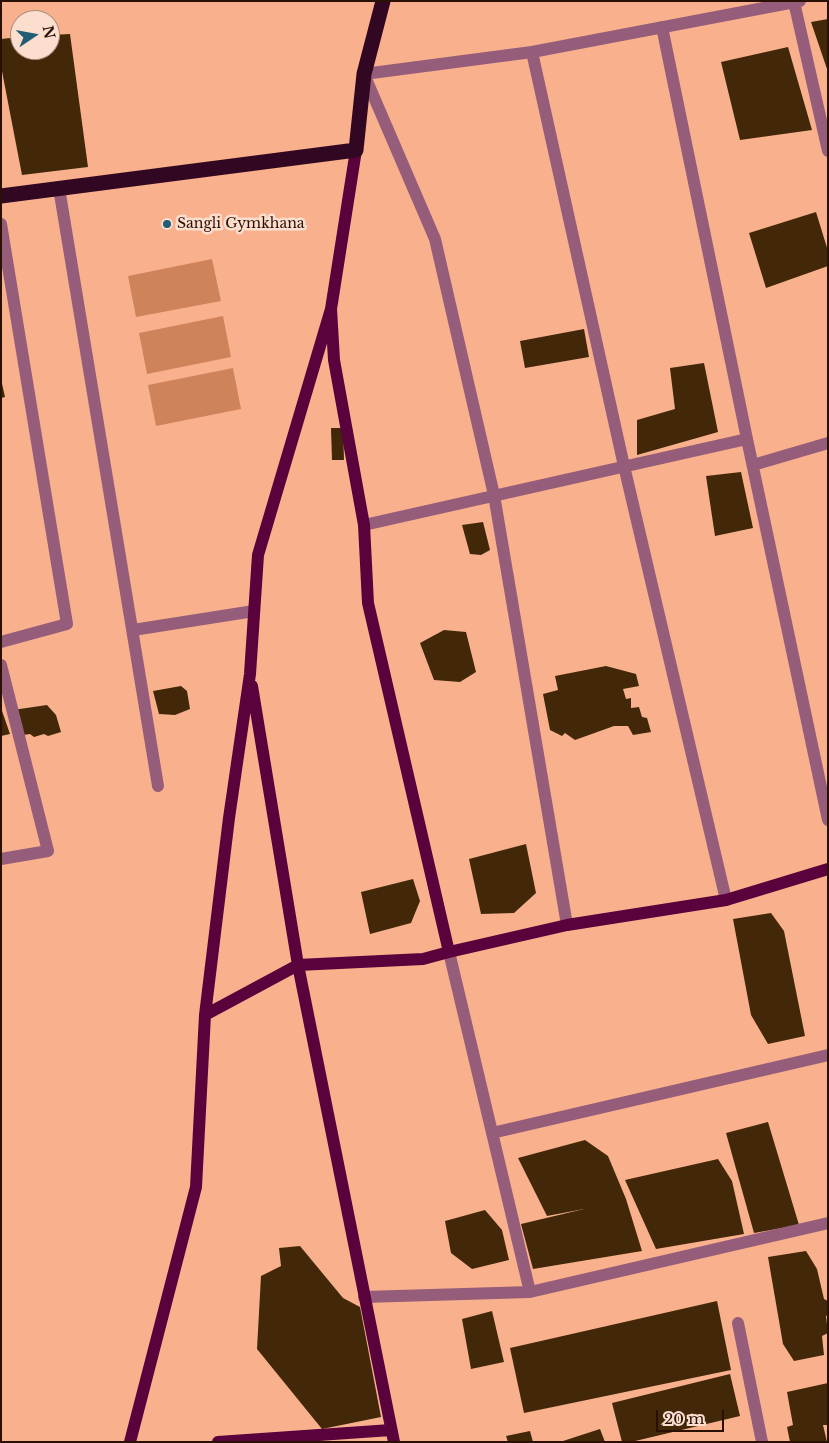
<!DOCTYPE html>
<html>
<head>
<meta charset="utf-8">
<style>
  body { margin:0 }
  #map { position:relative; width:829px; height:1443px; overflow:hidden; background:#f9b18d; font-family:"Libre Baskerville",serif }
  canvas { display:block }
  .frame { position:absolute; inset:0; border:2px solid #291003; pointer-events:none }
  .north { position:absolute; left:10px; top:10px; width:50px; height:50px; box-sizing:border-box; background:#fcdecf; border:1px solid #a88c7d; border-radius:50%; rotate:78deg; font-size:14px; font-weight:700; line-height:20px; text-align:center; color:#291003 }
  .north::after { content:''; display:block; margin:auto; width:18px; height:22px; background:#215d75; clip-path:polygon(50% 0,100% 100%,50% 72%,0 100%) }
  .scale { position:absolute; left:656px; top:1410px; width:68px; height:22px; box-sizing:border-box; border:2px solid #291003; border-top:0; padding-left:6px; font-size:15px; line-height:18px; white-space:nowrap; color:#291003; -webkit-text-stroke:4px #fcdecf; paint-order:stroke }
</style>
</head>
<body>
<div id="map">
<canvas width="829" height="1443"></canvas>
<div class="frame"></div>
<div class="north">N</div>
<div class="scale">20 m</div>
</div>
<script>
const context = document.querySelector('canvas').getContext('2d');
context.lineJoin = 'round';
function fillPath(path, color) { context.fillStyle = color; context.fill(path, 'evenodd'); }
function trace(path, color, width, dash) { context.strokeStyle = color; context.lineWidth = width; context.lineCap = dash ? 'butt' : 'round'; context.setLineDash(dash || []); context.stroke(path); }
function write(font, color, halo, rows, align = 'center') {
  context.font = font + ' "Libre Baskerville",serif'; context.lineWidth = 5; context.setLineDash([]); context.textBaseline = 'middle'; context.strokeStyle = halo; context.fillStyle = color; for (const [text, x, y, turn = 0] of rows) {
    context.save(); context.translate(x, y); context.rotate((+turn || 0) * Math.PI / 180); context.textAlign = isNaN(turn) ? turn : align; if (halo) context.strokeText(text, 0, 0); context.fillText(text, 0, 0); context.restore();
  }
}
const green = new Path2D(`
  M212 259 221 301 136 317 128 276Z
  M223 316 231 357 147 374 139 333Z
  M233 368 241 409 156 426 148 385Z`);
const building = new Path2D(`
  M828 19V69H827L811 22Z
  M70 34 88 167 22 175 1 66V39L20 37V50H50V35Z
  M788 47 812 130 740 140 721 62Z
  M816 212 828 251V266L766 288 749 233Z
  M584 329 589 357 525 368 520 341Z
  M704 363 718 432 637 455V420L675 409 670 368Z
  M1 379 5 397 1 398Z
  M331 428H343L344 460H332Z
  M741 472 753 528 715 536 706 476Z
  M483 522 490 550 481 555 470 554 462 525Z
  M444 630 466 632 476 672 460 682 434 680 420 643Z
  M606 666 636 674 639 686 623 689 626 699 631 698V708L639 707 642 717 647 718 651 732 633 735 628 726H614L575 740 565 733 562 736 550 730 543 694 558 690 555 676Z
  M181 686 187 691 190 709 175 715 159 714 153 691Z
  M47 705 56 715 61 732 48 736 44 734 34 737 30 734 23 735 13 710Z
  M1 708 10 734 1 736Z
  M526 844 536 893 514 913 481 914 469 859Z
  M413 879 420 901 411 923 370 934 361 892Z
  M771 913 784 931 805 1036 768 1044 751 1015 733 919Z
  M768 1122 799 1225 754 1233 726 1133Z
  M585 1140 608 1156 626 1199 642 1251 533 1269 521 1224 584 1209 547 1216 518 1158Z
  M718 1159 732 1181 744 1234 656 1249 625 1180Z
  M485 1210 502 1230 509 1260 472 1269 451 1253 445 1221Z
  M300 1246 343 1298 360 1307 381 1417 322 1429 257 1349 261 1276 281 1266 279 1248Z
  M806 1251 817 1269 824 1299 828 1301V1315L826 1316 828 1333 822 1336 824 1355 794 1361 783 1344 768 1257Z
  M717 1301 731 1370 524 1413 510 1348Z
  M492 1311 504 1362 471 1369 462 1319Z
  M730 1374 740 1416 631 1442H622L612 1403Z
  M828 1383V1425H823L827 1442H790L787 1427 793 1425 787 1392Z
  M600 1429 605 1442H563V1441Z
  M530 1431 533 1442H508L506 1436Z`);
const minor = new Path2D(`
  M794 2 828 151
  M532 52 624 466 726 900
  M59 188 158 786
  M1 224 67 624 1 642
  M747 439 828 820
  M753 465 828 443
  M364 525 747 439 662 27
  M133 630 254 611
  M1 665 48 851 1 859
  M567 925 494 495 435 239 364 74 532 52 800 1
  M449 952 530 1292
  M492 1133 828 1055
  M364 1297 530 1292 828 1223
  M738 1323 762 1442`);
const major = new Path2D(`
  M252 686 298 965 394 1442
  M449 952 567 925 726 900 828 869
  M205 1015 229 818 250 674 258 555 331 309 356 150
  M130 1442 196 1187 205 1015 298 965 423 959 449 952 368 603 364 525 334 360 331 309
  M218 1442 391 1430`);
const highway = new Path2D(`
  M1 196 356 150 364 74 383 1`);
const markers = [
  [167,224,5,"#215d75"]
];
const poiNames = [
  ["Sangli Gymkhana",177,224]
];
fillPath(green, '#cf835b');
fillPath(building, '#422808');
trace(minor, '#965d7b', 12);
trace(major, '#5a023c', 12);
trace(highway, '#320721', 15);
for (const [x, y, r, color] of markers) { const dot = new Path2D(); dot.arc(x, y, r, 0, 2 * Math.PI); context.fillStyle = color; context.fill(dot); trace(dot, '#fcdecf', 2); }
write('14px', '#291003', '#fcdecf', poiNames, 'left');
</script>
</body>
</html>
